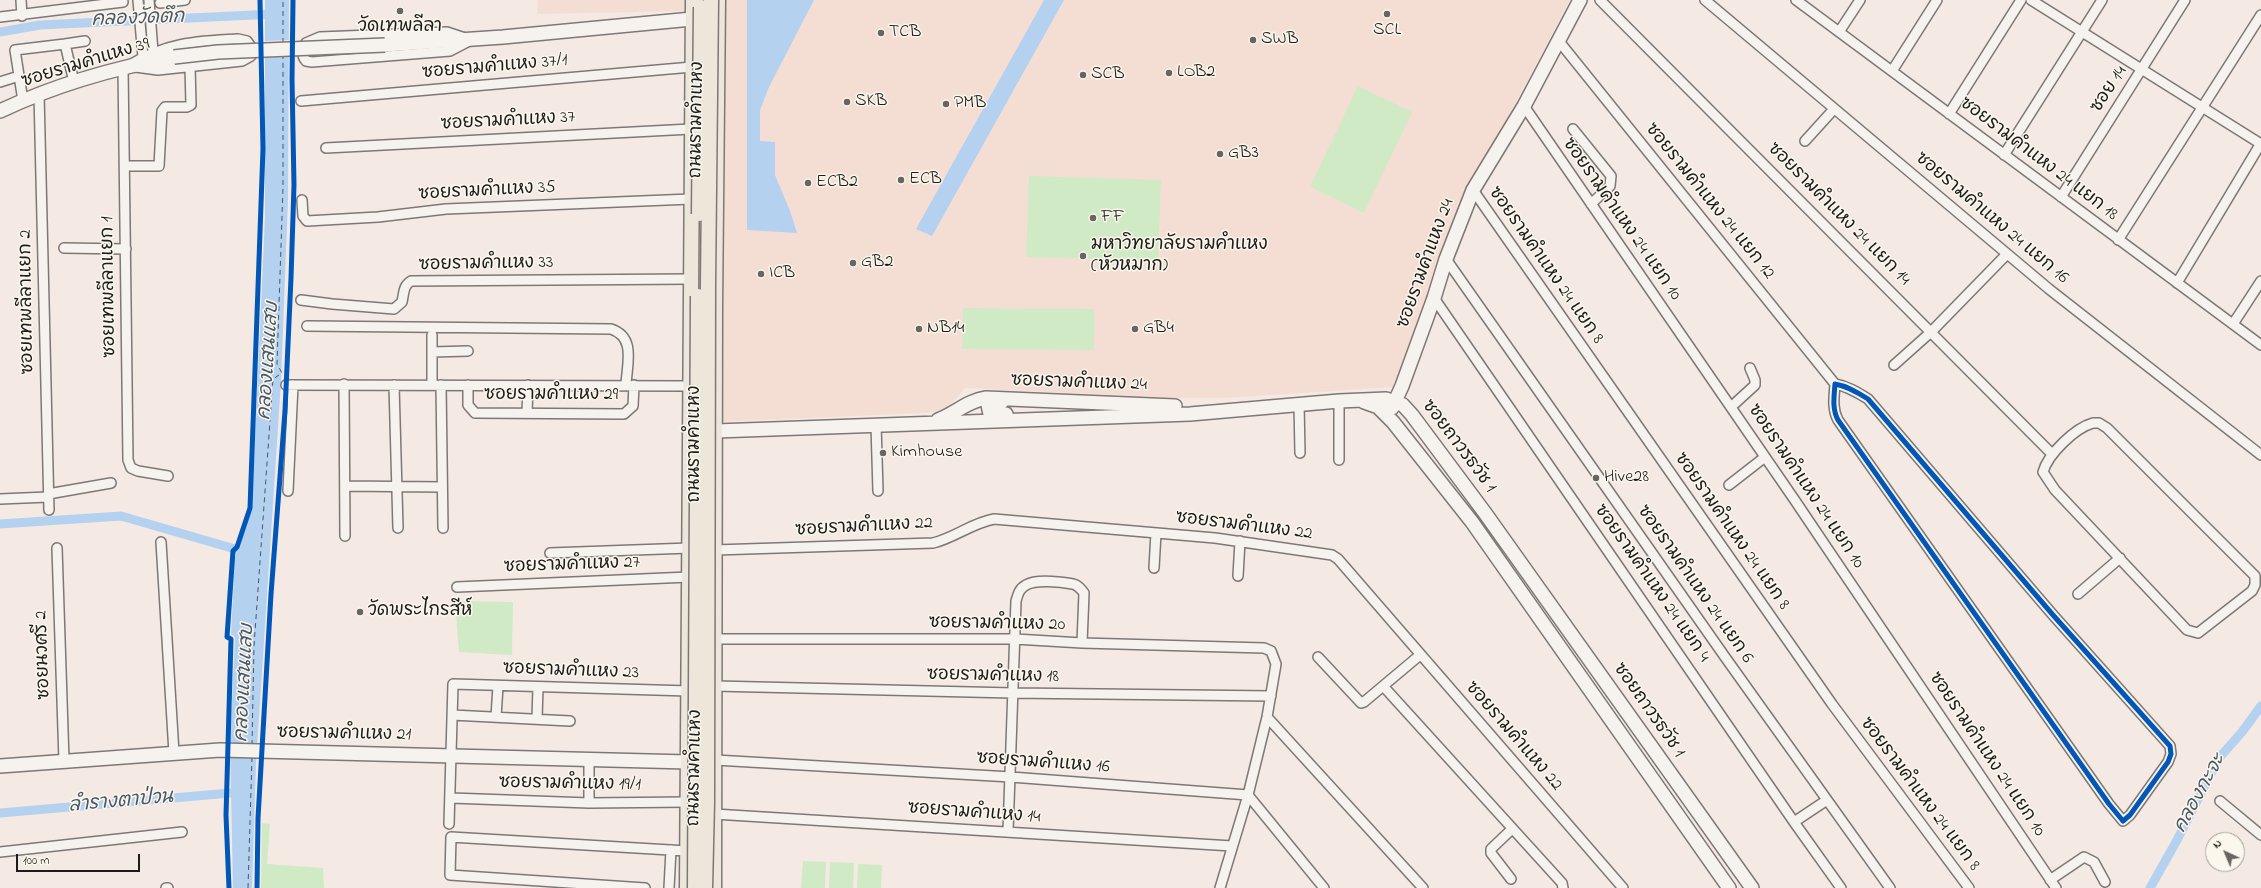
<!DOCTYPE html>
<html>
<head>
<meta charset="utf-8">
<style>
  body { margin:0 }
  #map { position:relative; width:2261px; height:888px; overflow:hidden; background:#f4e9e3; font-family:"Indie Flower",sans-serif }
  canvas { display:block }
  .north { position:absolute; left:2205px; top:832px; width:40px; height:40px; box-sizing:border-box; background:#fbf7ec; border:1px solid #a29f99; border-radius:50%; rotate:316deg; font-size:11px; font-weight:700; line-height:16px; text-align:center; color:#1c1c1c }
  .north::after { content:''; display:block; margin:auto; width:14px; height:18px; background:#686462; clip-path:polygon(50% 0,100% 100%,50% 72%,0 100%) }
  .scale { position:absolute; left:16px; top:854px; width:124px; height:18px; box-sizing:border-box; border:2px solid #1c1c1c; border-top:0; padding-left:5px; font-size:12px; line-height:14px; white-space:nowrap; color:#1c1c1c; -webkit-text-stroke:3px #fbf7ec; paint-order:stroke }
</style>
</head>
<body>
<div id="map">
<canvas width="2261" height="888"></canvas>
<div class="north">N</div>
<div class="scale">100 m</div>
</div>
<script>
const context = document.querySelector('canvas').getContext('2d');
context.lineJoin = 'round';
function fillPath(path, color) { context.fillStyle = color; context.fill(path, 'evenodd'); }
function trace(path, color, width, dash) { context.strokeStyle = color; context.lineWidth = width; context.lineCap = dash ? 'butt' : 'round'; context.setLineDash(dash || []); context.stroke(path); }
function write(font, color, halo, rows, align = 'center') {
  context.font = font + ' "Indie Flower","Playpen Sans Thai",sans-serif'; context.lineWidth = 3; context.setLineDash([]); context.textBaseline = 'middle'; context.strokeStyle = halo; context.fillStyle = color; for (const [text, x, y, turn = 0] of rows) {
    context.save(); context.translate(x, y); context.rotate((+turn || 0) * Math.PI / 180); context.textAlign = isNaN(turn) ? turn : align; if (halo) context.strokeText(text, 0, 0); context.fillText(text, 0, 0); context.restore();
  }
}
const built = new Path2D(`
  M538 0H687V11L537 14Z
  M724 0H1570L1462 204 1418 329 1394 387 1224 398H1173L965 388 945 412 719 422Z`);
const green = new Path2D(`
  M1358 86 1412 112 1364 213 1310 187Z
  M1029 176 1161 180 1158 260 1026 257Z
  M963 308 1094 309V350L962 349Z
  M455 601 513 602 512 655 459 652Z
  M262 823 270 824 267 864 323 868 324 888H261Z
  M803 861 826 862 825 888H801Z
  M830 862 854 863 853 888H829Z
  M858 864 882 865 881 888H857Z`);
const water = new Path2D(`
  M265 0H289L288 199 281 381 256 763 252 888H233L230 743 235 637 231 634 235 558 252 507 265 216Z
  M747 0H814L769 87 760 110V141L775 142V175L790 211 797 233 747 230Z
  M1044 0H1064L932 236 916 229Z`);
const pier = new Path2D(`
  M291 40V57L264 58 263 41Z`);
const canal = new Path2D(`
  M0 32 40 25 82 23 276 14
  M0 524 121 516 249 553
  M0 813 242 792
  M2150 888 2176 842 2219 758 2242 732 2261 706`);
const ferry = new Path2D(`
  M283 43V0
  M252 745 254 646 273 379 282 373 277 364 283 187V55
  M248 888 252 756`);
const street = new Path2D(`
  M21 0 22 16
  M138 0 143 57
  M149 0 153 52
  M1600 0 2052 454
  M1705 0 2049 289 2261 455
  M1796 0 2261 345
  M2031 0 2261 144
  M160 3 185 0
  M0 17 123 2
  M447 32 471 40 450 51 312 62 306 61C301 55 302 48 306 43L320 37Z
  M1839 32 1860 0
  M238 39 247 41 252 48 251 56 242 61 158 70 128 66C165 43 195 41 238 39Z
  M1558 40 1835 384
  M65 44 85 41
  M123 67 128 460 131 468 138 471 168 476
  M1892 71 1937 0
  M0 82 19 76
  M39 94 49 510
  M23 101 15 50 65 44 74 82
  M301 101 692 67
  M1524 106 1796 502 2056 888
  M1949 114 2021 0
  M1573 129 1611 176 1610 186 1591 204
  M1805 141 1834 109
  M326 148 691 129
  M2004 155 2102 0
  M125 166H159L162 111 165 107H187L191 105 190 66
  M1473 190 1832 704 1969 888
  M2061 197 2185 0
  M302 200 303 216 307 221 378 217 446 209 691 199
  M2118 240 2261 15
  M64 248 126 249
  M1446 259 1725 657 1890 888
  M2177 283 2261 143
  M1434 298 1794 822 1841 888
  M301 300 332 304 394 309 402 302C404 293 403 286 411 281L691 279
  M2233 324 2261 281
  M307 326 611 329C636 337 627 364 626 385
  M432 335V385
  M432 352 468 351
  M1894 365 1931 332 2007 254
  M344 384 345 536
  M1835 384C1847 386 1857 392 1868 399L2053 615 2170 746 2171 754 2168 762 2130 815 2123 821 2109 804 1838 420C1832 409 1834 397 1835 384Z
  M286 385 690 386
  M394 385 398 528
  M441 385 443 528
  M468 385V405L475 413 624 414 633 406 634 385
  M1339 401V460
  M1299 404 1300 453
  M1731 407 1755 385V380L1750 368
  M527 413 528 385
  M2093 423H2099L2107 428 2255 576V585L2252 591 2198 633 2187 630 2055 490 2043 472C2048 454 2075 428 2093 423Z
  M876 425 878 491
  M1729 485 1765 457
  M345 486 442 487
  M288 491 293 385
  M48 494 111 483
  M0 499 48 497
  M161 542 174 753
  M57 548 64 761
  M715 550 933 543C954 538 972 523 994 519L1215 538 1332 555 1338 559 1623 888
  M550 553 690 548
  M1154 568 1156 533
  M1238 576 1240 541
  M457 587 689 577
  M2078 594 2120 558
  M715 639H1015L1082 643 1264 648 1271 651 1276 664 1267 717 1248 795 1220 888
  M1318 657 1361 703 1364 702 1420 655
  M715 686 1013 693 1271 696
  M1384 687 1562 883 1563 888
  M452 715 570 721
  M496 717 498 686
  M1267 717 1423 888
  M537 719 538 687
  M589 760V803
  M715 760 1011 777 1248 795 1324 888
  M451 798 589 803 688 802
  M2220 801 2261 835
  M714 814 1232 846
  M1794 822 1827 800
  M449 824 453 684 689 691
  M1008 832 1016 601C1018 594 1019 589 1026 585 1036 579 1061 582 1073 584 1078 585 1081 589 1084 593L1082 643
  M0 852 182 832
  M1511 879 1491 853V849L1512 829
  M2050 880 2084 857 2094 862 2105 882
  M166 888H168
  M645 888 450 875 451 837 687 851
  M669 888 671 850`);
const secondary = new Path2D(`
  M385 45 503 37 692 19
  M0 111C55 85 114 68 174 57
  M1002 402H991L988 405 990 414H1006
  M1364 402 1378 407 1393 422 1472 522 1729 888
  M1392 408 1402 386 1434 298 1446 259 1473 190 1524 106 1580 0
  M938 420C956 413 967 401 986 398L1175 406
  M716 431 1190 414 1339 401 1386 399 1403 405 1412 415 1485 513 1752 888
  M0 766 220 750 688 762`);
const primary = new Path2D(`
  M687 888 693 0
  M714 888 715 308 718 0`);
const secondaryBridge = new Path2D(`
  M174 57 218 52 385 45`);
const primaryBridge = new Path2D(`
  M699 214 701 7
  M695 888 698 296
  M705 888 707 802 708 285 711 0`);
const cycleway = new Path2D(`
  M1835 384C1847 386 1857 392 1868 399L2053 615 2170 746 2171 754 2168 762 2130 815 2123 821 2109 804 1838 420C1832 409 1834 397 1835 384Z
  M229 888 226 815 231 639 227 637 233 551 237 547 250 508 263 149 260 0
  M257 888 258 818 271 594 285 411 291 278 294 185 292 79 293 0`);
const markers = [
  [400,11,4,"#686462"],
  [1387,14,4,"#686462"],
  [881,33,4,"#686462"],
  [1253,40,4,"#686462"],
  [1169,73,4,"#686462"],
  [1083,75,4,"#686462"],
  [847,102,4,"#686462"],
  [946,104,4,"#686462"],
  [1220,154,4,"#686462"],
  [901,180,4,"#686462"],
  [808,183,4,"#686462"],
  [1093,218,4,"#686462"],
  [1083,256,4,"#686462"],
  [853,263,4,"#686462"],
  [761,274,4,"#686462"],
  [919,329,4,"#686462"],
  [1135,329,4,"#686462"],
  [883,453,4,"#686462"],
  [1596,478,4,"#686462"],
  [360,612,4,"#686462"]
];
const poiNames = [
  ["วัดเทพลีลา",400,28,"center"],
  ["SCL",1387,31,"center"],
  ["TCB",889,33],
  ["SWB",1261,40],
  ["LOB2",1177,73],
  ["SCB",1091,75],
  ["SKB",855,102],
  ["PMB",954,104],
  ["GB3",1228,154],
  ["ECB",909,180],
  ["ECB2",816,183],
  ["FF",1101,218],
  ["มหาวิทยาลัยรามคำแหง",1091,246],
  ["(หัวหมาก)",1091,267],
  ["GB2",861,263],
  ["ICB",769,274],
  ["NB14",927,329],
  ["GB4",1143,329],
  ["Kimhouse",891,453],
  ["Hive28",1604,478],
  ["วัดพระไกรสีห์",368,612]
];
const streetNames = [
  ["ซอยรามคำแหง 39",86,64,-17],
  ["ซอยรามคำแหง 37/1",495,68,-5],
  ["ซอย 14",2110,90,-57],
  ["ถนนรามคำแหง",698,120,-89],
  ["ซอยรามคำแหง 37",508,122,-3],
  ["ซอยรามคำแหง 24 แยก 18",2038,160,37],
  ["ซอยรามคำแหง 35",487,192,-3],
  ["ซอยรามคำแหง 24 แยก 12",1709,202,51],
  ["ซอยรามคำแหง 24 แยก 14",1838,215,45],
  ["ซอยรามคำแหง 24 แยก 16",1991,219,40],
  ["ซอยรามคำแหง 24 แยก 10",1621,220,55],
  ["ซอยรามคำแหง 24",1427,264,-70],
  ["ซอยรามคำแหง 33",486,265,-1],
  ["ซอยรามคำแหง 24 แยก 8",1545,266,55],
  ["ซอยเทพลีลาแยก 1",110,287,-91],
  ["ซอยเทพลีลาแยก 2",28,302,-91],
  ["ซอยรามคำแหง 24",1079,384,2],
  ["ซอยรามคำแหง 29",551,396],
  ["ถนนรามคำแหง",696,444,-90],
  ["ซอยถาวรธวัช 1",1458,447,53],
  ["ซอยรามคำแหง 24 แยก 10",1805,487,56],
  ["ซอยรามคำแหง 22",1244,527,7],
  ["ซอยรามคำแหง 22",864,528,-3],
  ["ซอยรามคำแหง 24 แยก 8",1731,532,55],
  ["ซอยรามคำแหง 27",572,566,-2],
  ["ซอยรามคำแหง 24 แยก 4",1651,584,55],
  ["ซอยรามคำแหง 24 แยก 6",1694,585,55],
  ["ซอยรามคำแหง 20",997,625,1],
  ["ซอยนวศรี 2",44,655,-92],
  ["ซอยรามคำแหง 23",571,672,2],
  ["ซอยรามคำแหง 18",993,677,1],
  ["ซอยถาวรธวัช 1",1648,711,55],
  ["ซอยรามคำแหง 21",344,735,1],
  ["ซอยรามคำแหง 22",1513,737,49],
  ["ซอยรามคำแหง 24 แยก 10",1986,755,56],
  ["ซอยรามคำแหง 16",1043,764,4],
  ["ถนนรามคำแหง",696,768,-89],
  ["ซอยรามคำแหง 19/1",570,785,1],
  ["ซอยรามคำแหง 24 แยก 8",1919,795,53],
  ["ซอยรามคำแหง 14",974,814,4]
];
const waterNames = [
  ["คลองวัดตึก",138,20,-2],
  ["คลองแสนแสบ",270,361,-86],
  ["คลองแสนแสบ",246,683,-87],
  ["คลองกะจะ",2201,794,-61],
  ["ลำรางตาป่วน",121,803,-5]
];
fillPath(built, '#f4ded4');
fillPath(green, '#d0eac5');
fillPath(water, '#b5d1f0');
fillPath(pier, '#f4e9e3');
trace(canal, '#b5d1f0', 9);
trace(ferry, '#485868', 1, [5, 4]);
trace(street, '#7d7876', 12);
trace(secondary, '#7d7876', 16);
trace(primary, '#7d7876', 17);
trace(street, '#f6f3ef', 9);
trace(secondary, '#f6f3ef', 13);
trace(primary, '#ede6db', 14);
trace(secondaryBridge, '#7d7876', 16, []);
trace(primaryBridge, '#7d7876', 17, []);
trace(secondaryBridge, '#f6f3ef', 13);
trace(primaryBridge, '#ede6db', 14);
trace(cycleway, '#0057b8', 5);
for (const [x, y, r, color] of markers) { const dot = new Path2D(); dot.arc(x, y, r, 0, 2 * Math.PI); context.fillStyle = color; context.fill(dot); trace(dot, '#fbf7ec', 1.5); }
write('18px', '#1c1c1c', '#fbf7ec', poiNames, 'left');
write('18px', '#1c1c1c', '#fbf7ec', streetNames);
write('italic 19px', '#485868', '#fbf7ec', waterNames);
</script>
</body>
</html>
